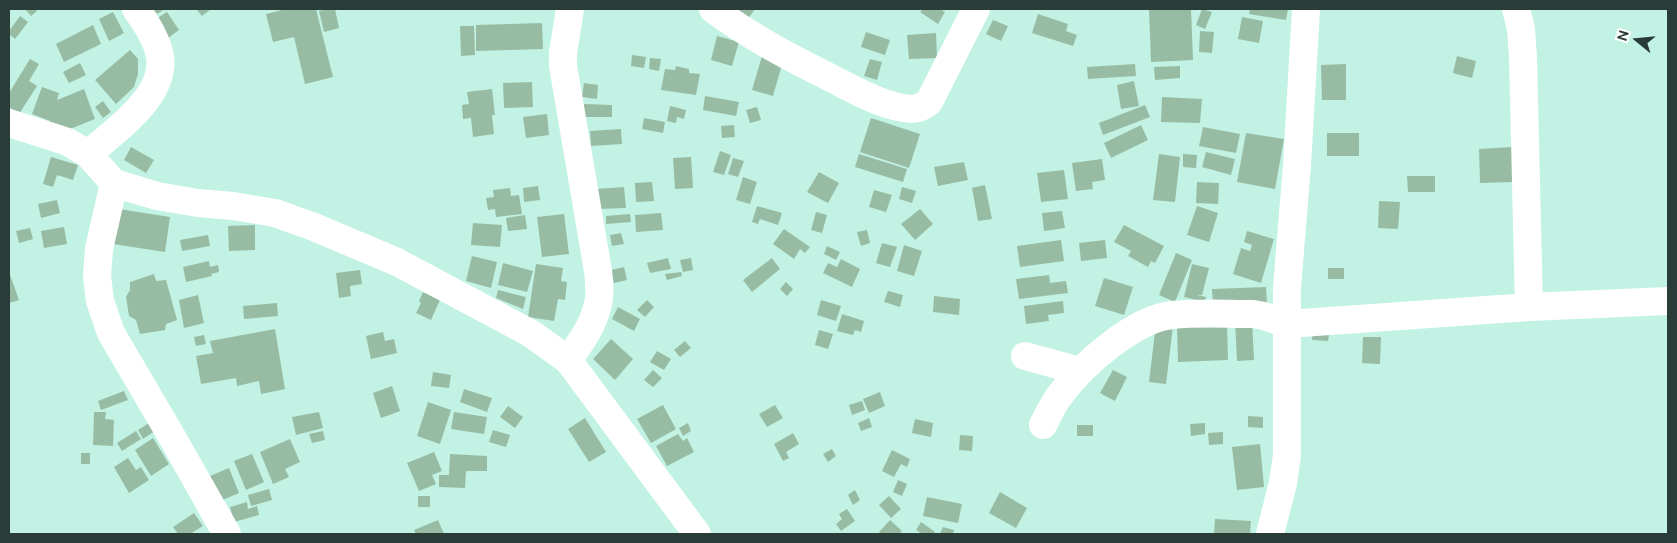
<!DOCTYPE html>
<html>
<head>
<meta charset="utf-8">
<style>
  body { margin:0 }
  #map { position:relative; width:1677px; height:543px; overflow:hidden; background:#c2f2e4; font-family:Ubuntu,sans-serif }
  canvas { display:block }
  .frame { position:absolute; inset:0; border:10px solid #293c37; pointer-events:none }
  .north { position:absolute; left:1612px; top:15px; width:50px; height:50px; -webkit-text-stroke:4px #fff; paint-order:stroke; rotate:287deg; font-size:14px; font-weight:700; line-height:20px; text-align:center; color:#293c37 }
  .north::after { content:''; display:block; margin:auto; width:18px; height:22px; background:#293c37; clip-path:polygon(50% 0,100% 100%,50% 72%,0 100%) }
</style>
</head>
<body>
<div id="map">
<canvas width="1677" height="543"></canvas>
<div class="frame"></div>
<div class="north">N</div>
</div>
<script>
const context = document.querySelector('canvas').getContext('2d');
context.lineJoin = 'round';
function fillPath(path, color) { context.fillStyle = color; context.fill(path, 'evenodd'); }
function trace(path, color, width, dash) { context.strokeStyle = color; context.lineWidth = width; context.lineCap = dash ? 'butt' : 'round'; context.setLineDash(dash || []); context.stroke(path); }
const building = new Path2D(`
  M25 9H35L37 11 31 16Z
  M153 9H165L157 14Z
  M196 9H211L202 16Z
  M286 9H316L333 77 305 84 294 37 273 42 266 14Z
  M327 9H335L339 28 324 32 319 11Z
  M730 9H755L747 20Z
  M923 9H940L945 12 938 24 920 12Z
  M1149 9H1191L1193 60 1151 62Z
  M1202 9 1212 12 1205 29 1196 25Z
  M1250 9H1288L1286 20 1249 14Z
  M113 12 124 33 109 41 99 19Z
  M167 12 179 30 168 38 156 19Z
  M1038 14 1068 24 1066 31 1077 35 1073 46 1032 33Z
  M20 16 28 22 15 39 9 34V31Z
  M1242 17 1263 21 1259 43 1238 39Z
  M993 20 1008 26 1001 41 986 34Z
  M542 23 543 49 476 51V25Z
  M93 25 101 44 64 62 56 44Z
  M460 26H474L475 55 461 56Z
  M1200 31 1214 32 1212 53 1199 52Z
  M866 32 890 40 885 55 861 47Z
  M936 33 937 58 909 59 907 35Z
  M717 36 739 42 732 66 711 60Z
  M130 50 138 59V74L134 87 116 104 95 80Z
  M632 55 646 57 644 68 631 66Z
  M762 56 783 61 773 96 752 90Z
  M1457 56 1476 61 1472 78 1453 73Z
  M650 58 661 59 659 71 649 69Z
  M30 59 39 64 29 81 37 86 19 114 9 107V93Z
  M870 59 882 62 877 80 864 76Z
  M80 63 86 75 69 83 63 72Z
  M1135 64 1136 76 1088 79 1087 67Z
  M1346 64V100H1322L1321 65Z
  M676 66 689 69V73L700 74 696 95 661 90 665 69 675 70Z
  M1180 66V78L1155 80 1154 67Z
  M1134 81 1139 106 1121 109 1117 85Z
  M532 82 533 107 504 108 503 83Z
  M584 83 598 85 597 99 582 97Z
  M42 87 59 93 57 100 84 89 95 119 65 131 48 125 50 121 32 114Z
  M492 89 495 115H492L494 134 473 137 471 118 463 119 462 105 469 104 467 92Z
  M705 96 739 102 736 116 703 110Z
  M1162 97 1202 99 1200 123 1161 122Z
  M103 101 111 112 103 118 95 107Z
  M584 104 612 105V117H583Z
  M1145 105 1150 117 1103 135 1099 123Z
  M670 106 686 110 684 119 677 117 676 123 667 121Z
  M757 107 761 120 750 123 746 110Z
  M547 114 549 135 526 138 523 117Z
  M644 118 665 122 663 133 642 129Z
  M871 118 920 134 909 168 860 152Z
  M734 125 735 137 722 138 721 126Z
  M1141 125 1148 140 1111 158 1104 143Z
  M1203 127 1240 134 1236 153 1199 146Z
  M621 129 622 144 591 146 590 131Z
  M1246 133 1284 139 1275 189 1237 182Z
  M1327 133H1359V156H1327Z
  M131 147 154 160 146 173 124 160Z
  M1512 147 1513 182 1480 183 1479 149Z
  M720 151 731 155 724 175 713 172Z
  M1206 152 1235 159 1231 175 1202 167Z
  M859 154 907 169 903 182 855 167Z
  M1159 154 1180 157 1175 202 1153 200Z
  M1183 154 1197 155 1196 168 1183 167Z
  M51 157 78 165 73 180 57 175 53 187 43 184Z
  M691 157 693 188 675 189 673 158Z
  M733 158 744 161 738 177 728 174Z
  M1102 159 1105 180 1092 182 1093 189 1076 191 1072 163Z
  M964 162 968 180 938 186 934 167Z
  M1064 170 1068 199 1041 202 1037 173Z
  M819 172 839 183 828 203 807 192Z
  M1407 176H1435V192H1408Z
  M743 177 757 182 750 204 736 200Z
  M652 182 654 201 636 202 635 183Z
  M1197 182 1219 183 1218 204 1196 203Z
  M985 185 992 219 978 221 972 188Z
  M538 186 540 200 524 202 523 188Z
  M624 187 626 208 598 209 596 189Z
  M902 187 916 191 912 203 899 199Z
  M510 188 511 196 519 195 522 214 496 217 495 209 488 210 486 198 494 197 493 190Z
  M874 190 892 195 886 212 869 207Z
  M57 200 60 213 41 218 38 204Z
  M1379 201 1400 202 1398 229 1378 228Z
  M757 206 782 213 778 225 760 219 758 224 752 222Z
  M1197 206 1218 213 1209 242 1187 235Z
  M119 209 170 217 165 252 113 244Z
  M920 209 933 224 915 240 901 224Z
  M1062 211 1065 228 1044 231 1042 213Z
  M816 212 827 215 822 233 811 230Z
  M661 213 663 230 636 232 635 215Z
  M564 214 569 254 542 257 537 217Z
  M630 214 631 222 606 224V216Z
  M525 215 527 229 508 231 506 218Z
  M473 223 502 225 500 247 471 245Z
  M255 225V250L229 251 228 226Z
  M1124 225 1164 246 1155 263 1151 261 1148 267 1128 256 1131 251 1114 242Z
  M64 227 67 244 44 248 41 231Z
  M30 228 33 239 19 243 16 231Z
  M784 229 810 247 805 253 800 249 794 259 773 244Z
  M867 230 870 243 861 246 857 232Z
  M1247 231 1274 239 1261 283 1233 274 1241 248 1250 251 1252 245 1244 242Z
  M621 233 624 244 612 246 610 235Z
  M208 235 210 246 182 251 180 240Z
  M1061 240 1064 261 1020 267 1017 246Z
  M1105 240 1107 258 1081 261 1079 243Z
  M882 243 897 247 890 267 876 263Z
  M904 245 922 251 914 276 897 271Z
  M827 246 840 252 836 260 824 254Z
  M1176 253 1192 260 1175 302 1159 295Z
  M472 256 497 262 491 288 466 281Z
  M668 258 671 269 650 273 647 263Z
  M691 258 693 270 683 272 680 260Z
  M772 258 780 269 752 292 743 280Z
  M841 259 860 269 852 287 823 273 828 263 837 267Z
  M209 261 210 267 218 265 219 272 211 274 212 276 186 282 183 267Z
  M503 263 533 271 527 292 498 285Z
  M536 264 563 268 561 281 567 282 565 300 558 299 554 321 528 317Z
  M1192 264 1209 268 1202 295H1197L1206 297 1203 308 1197 300 1184 297Z
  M624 267 627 280 614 283 611 270Z
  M1328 268H1344V279H1328Z
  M360 270 362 284 350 286 351 296 339 298 336 273Z
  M9 272 19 300 9 303Z
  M681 272 682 276 667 280 665 274Z
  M154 274 156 281 166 280 177 320 166 324 165 330 140 334 136 320 129 316 126 297 130 290V282Z
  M1049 275 1050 283 1066 281 1068 293 1019 299 1016 279Z
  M1104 278 1133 287 1124 315 1095 306Z
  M786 282 793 289 787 296 780 289Z
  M1266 287 1267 304 1213 306 1212 289Z
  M498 290 526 297 523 309 496 298Z
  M888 291 903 295 900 307 884 302Z
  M423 292 440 300 431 320 416 313 421 303 419 301Z
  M198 295 204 323 184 328 179 300Z
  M934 296 960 299 959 315 933 312Z
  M647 300 654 307 645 317 637 310Z
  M821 300 841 306 836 321 817 315Z
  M1063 301 1064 313 1048 315 1049 321 1026 324 1024 306Z
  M277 303 278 316 244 319 243 306Z
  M618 307 640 319 634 331 612 319Z
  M842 314 864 321 861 332 855 330 853 335 837 331Z
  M1252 320 1254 360 1237 361 1235 321Z
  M1156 324 1173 326 1166 384 1149 382Z
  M1227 324 1228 360 1178 362 1177 326Z
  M275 329 285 389 261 394 259 381 237 386 236 378 201 384 196 356 213 353 210 341Z
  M1313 329H1330L1328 341 1312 340Z
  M819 330 833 334 828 349 815 345Z
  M383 332 385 341 394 339 397 353 371 359 366 336Z
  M204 335 206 344 196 346 194 337Z
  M1363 337H1381L1380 364 1362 363Z
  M611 339 633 359 615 380 593 359Z
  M685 341 691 348 680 357 674 350Z
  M657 351 671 359 664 370 650 362Z
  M653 370 662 378 653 387 644 380Z
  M1113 370 1127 377 1115 401 1100 393Z
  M433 372 451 375 449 388 431 386Z
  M392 386 400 411 381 418 373 393Z
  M464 389 492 398 487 412 460 402Z
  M124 391 128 400 101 410 98 401Z
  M880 392 885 406 869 413 863 399Z
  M862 401 865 410 852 415 849 405Z
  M428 402 451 410 440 444 417 436Z
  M663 405 676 429 651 443 637 419Z
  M775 405 783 418 767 427 759 414Z
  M508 406 523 417 515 428 500 417Z
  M94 412H106L105 419 114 420 113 446 93 445Z
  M319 412 323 428 296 435 292 417Z
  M454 412 487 417 484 434 451 429Z
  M1248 416 1263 417V428L1248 427Z
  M585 418 606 452 589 462 568 429Z
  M869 418 872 427 861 431 858 423Z
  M915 419 933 423 931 437 912 433Z
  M149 423 155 431 143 439 138 430Z
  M688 423 691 431 683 436 679 428Z
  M1205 423V434L1191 436 1190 424Z
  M1077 425H1093V436H1077Z
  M493 430 510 435 506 447 489 442Z
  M136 431 141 439 122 451 117 443Z
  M323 431 325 440 312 443 309 434Z
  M1223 432V444L1209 445 1208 433Z
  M793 433 799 444 786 452 789 458 783 461 774 444Z
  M678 434 683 441 687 438 694 452 667 466 656 446Z
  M960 435 973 436 972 451 959 450Z
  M153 438 169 464 151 476 135 450Z
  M290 439 300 462 285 469 289 477 273 484 260 452Z
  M1260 444 1264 487 1237 490 1232 447Z
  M832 449 836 456 828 462 823 454Z
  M892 450 910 459 907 467 901 464 894 477 882 471Z
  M434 452 442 471 432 475 436 484 419 491 407 463Z
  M81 453H90V464H81Z
  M252 454 264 482 246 490 234 461Z
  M450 454 487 456V471H466L465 488 439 487V475H449Z
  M128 458 136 470 141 467 149 480 129 493 114 467Z
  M229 468 239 493 220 501 210 476Z
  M898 480 907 484 902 496 893 492Z
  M269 489 272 500 251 506 248 495Z
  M855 490 860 500 853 505 848 495Z
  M1000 492 1027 508 1016 528 989 513Z
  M418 496H430V507H418Z
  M889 496 901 509 891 518 879 505Z
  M927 497 962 504 958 523 923 516Z
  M247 502 248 509 257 506 259 515 234 522 230 507Z
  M847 509 855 521 841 531 836 524 842 519 839 514Z
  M194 513 203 526 190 534H178L173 527Z
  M1215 519 1251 521 1250 534H1214Z
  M438 520 444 534H416L414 530Z
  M890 520 902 531 899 534H881L879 532Z
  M921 522 935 532 934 534H922L916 530Z
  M943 527 954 530 953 534H940Z`);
const minor = new Path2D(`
  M713 9C749 36 789 57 829 77 855 90 883 107 912 109 919 109 923 106 929 102L976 9
  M1516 9 1521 29 1523 57 1529 307
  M9 123 68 142 88 154 114 183 157 196 198 203 233 206 275 213 314 227 397 262 530 333 568 360 697 534
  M88 154C114 132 166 96 160 57 157 39 146 23 136 9
  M114 183 99 249 97 276 100 301 111 333 172 437 227 534
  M1025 356 1080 371
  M568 360C582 341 595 323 599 299 600 290 599 280 598 271L563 66V53L570 9
  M1043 425C1048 415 1053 404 1060 395 1082 365 1134 319 1172 315 1199 312 1227 314 1253 314L1264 316 1287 324V287L1297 165 1306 9
  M1270 534 1283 483 1287 455V324L1529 307 1668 301`);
fillPath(building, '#97bca3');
trace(minor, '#fff', 28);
</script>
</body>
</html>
